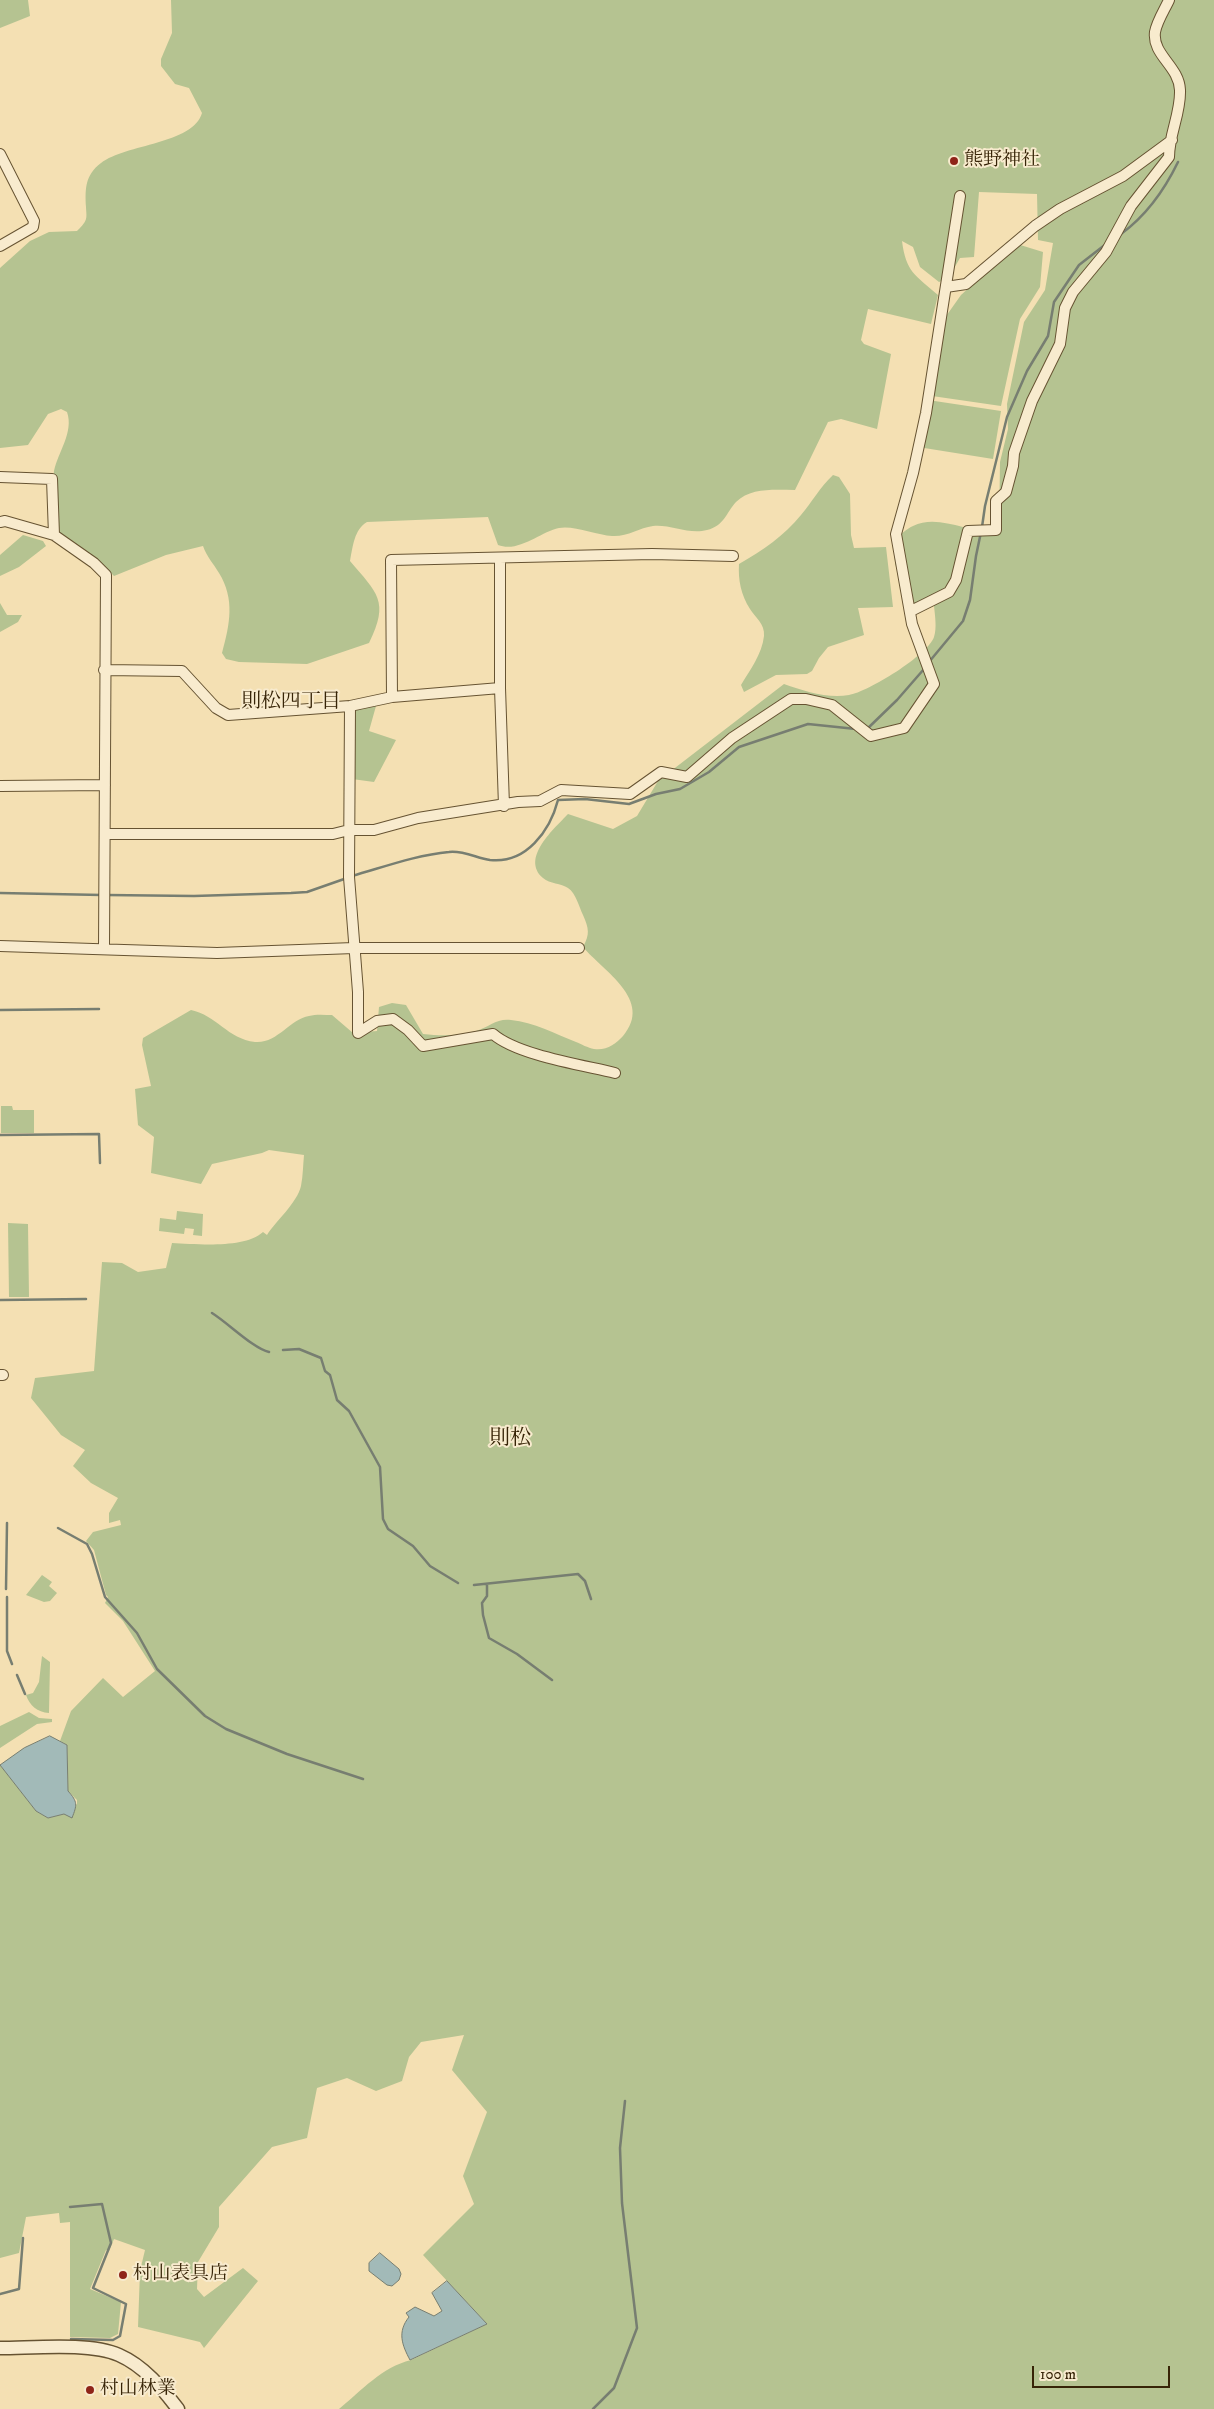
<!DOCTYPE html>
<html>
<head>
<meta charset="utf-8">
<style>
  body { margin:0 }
  #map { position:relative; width:1214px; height:2409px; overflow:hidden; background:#f4e0b3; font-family:"IM FELL DW Pica",serif }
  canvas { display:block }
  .scale { position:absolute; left:1032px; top:2366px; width:138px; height:22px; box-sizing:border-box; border:2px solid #372407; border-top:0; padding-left:6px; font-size:15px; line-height:18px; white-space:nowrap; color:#372407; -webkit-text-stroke:4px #f8ebce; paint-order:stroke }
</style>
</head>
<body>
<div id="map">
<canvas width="1214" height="2409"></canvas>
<div class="scale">100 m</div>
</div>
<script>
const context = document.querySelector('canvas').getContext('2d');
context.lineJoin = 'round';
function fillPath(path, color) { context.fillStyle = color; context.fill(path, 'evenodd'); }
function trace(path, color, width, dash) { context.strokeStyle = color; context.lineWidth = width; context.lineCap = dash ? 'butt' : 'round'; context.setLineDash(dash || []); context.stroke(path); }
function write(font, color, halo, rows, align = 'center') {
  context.font = font + ' "IM FELL DW Pica","Noto Serif JP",serif'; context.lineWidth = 4; context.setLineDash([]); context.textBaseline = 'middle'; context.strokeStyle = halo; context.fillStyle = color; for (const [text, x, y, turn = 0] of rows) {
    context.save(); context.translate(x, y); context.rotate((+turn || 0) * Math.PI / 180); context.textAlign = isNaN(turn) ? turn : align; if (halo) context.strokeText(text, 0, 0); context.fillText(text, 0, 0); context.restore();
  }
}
const green = new Path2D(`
  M0 0H28L30 16 0 28Z
  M171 0H1214V2409H339C361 2391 382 2367 411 2360L487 2324 423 2255 474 2204 463 2176 487 2112 452 2070 464 2035 421 2042 409 2057 402 2081 376 2091 347 2078 317 2088 307 2138 272 2147 219 2207V2227L198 2262 197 2289 204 2297 243 2268 258 2281 204 2348 200 2342 138 2327 140 2271 145 2250 114 2239 109 2251 106 2250 90 2289 121 2302 118 2334 110 2338 70 2337V2222L60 2223 59 2213 26 2217 19 2253 0 2258V1765L36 1811 48 1818 64 1814 77 1804V1800L68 1791 67 1745 60 1741 71 1711 103 1678 123 1697 155 1671 123 1621 105 1603 108 1597 106 1595 94 1550 86 1541 93 1532 121 1525 120 1520 109 1523V1513L118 1498 91 1483 73 1466 85 1450 61 1435 31 1398 35 1378 94 1371 102 1262 122 1263 138 1272 166 1268 172 1243C197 1244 244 1249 263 1232L267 1235C276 1221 297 1203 301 1186 303 1176 303 1165 304 1155L269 1150 262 1153 212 1164 201 1184 151 1173 154 1137 138 1125 135 1089 151 1086 142 1045 143 1038 191 1010C216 1015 228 1039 255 1042 277 1044 290 1019 309 1016 316 1014 325 1015 332 1015L353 1033 377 1031 379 1007 392 1003 406 1005 423 1034C442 1036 458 1036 476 1031 489 1027 497 1018 511 1020 534 1022 555 1034 576 1042 581 1044 588 1048 594 1049 606 1051 616 1044 623 1036 654 1000 603 971 583 947 590 934 589 929 583 915 579 907 576 893 568 888 561 883 550 884 543 878 520 858 555 828 568 814L613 829 637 816 658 781 784 684C804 691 828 699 849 695 868 692 928 655 934 637 937 628 935 616 934 606L907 609 895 563 894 540C899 536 906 529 913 526 940 513 971 535 999 532L1000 462 1008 429 1007 404 1024 322 1045 290 1053 243 1038 240 1037 194 979 192 974 257 960 258 953 270V276L939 282 920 267 913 247 902 241C906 272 915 275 938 295L931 324 868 309 861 340 864 344 891 354 877 429 841 419 828 422 795 490C776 490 751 487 736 502 726 513 724 526 707 530 689 535 670 524 653 526 639 528 627 537 612 536 597 535 573 525 559 528 540 532 519 553 498 545L488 517 367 522C354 530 353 546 350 561 377 593 390 601 369 643L307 664 239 662 226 659 222 653C230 624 235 599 219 573 213 563 207 557 203 546L166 555 114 576 96 558 60 533C58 518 52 485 54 471 58 452 74 432 67 412L61 409 48 414 28 445 0 448V268L30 241 49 232 77 231C80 228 85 223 86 219 87 216 86 210 86 207 85 189 85 175 101 163 126 144 193 144 202 113L189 88 175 84 161 66V59L172 33Z
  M1017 244 1043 252 1040 287 1020 319 1001 406 932 396 944 319 961 295Z
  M928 400 1001 411 993 459 918 447Z
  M833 475 839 477 850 494 851 535 854 548 886 547 893 607 858 608 864 635 828 647 819 658 812 671 807 674 776 675 744 692 741 685C750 670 762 654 764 636 765 624 755 617 750 609 741 595 738 580 739 564 763 550 784 536 801 515 812 502 820 487 833 475Z
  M23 535 43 541 46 546 19 567 0 576V555Z
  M0 603 7 615H22L18 622 0 632Z
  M376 706 369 731 396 740 374 782 352 779 353 708Z
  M1 1106H12L13 1110H34V1133H1Z
  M177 1211 203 1214 202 1236 193 1235 194 1229 185 1228 184 1234 159 1231 160 1218 176 1220Z
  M8 1223 28 1224 29 1297H9Z
  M42 1575 52 1582 49 1586 57 1593 50 1601 44 1602 26 1595Z
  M42 1656 50 1662 49 1713C37 1712 30 1706 26 1695L33 1693 39 1682Z
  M29 1712 39 1718 52 1719V1722L37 1724 0 1748V1726Z`);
const water = new Path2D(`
  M50 1736 67 1745 68 1791C78 1802 77 1805 72 1818L64 1814 48 1818 36 1811 0 1765 24 1748Z
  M380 2253 399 2269 401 2274 399 2280 392 2286 387 2285 369 2271V2263Z
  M447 2281 487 2324 410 2360C402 2345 397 2332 409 2317L406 2313 415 2307 434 2316 442 2311 432 2293Z`);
const stream = new Path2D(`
  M1121 234C1147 215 1164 191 1178 162
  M982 527 985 506 1007 417 1027 371 1048 336 1054 302 1079 265 1106 244
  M929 662 963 621 970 600 976 556 981 532
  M866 730 897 700 924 669
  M352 876C384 867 416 855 449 852 462 850 477 858 490 860 526 864 550 831 558 800L585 799 629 804 656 794 680 789 709 772 739 747 808 724 856 729
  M0 893 102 895
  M107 895 194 896 291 893 307 892 347 878
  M0 1010 99 1009
  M0 1135 99 1134 100 1163
  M0 1300 86 1299
  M212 1313C228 1323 254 1349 269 1352
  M283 1350 299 1349 321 1358 325 1371 330 1375 337 1400 349 1411 380 1467 383 1519 388 1529 413 1546 430 1566 458 1583
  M58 1528 87 1544 92 1554 105 1597 137 1633 157 1669 205 1716 226 1729 287 1754 363 1779
  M474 1585 578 1574 585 1581 591 1599
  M487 1585V1596L482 1603 483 1615 489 1638 517 1654 552 1680
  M6 1589 7 1523
  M7 1597V1651L12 1664
  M17 1675 25 1694
  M70 2207 102 2204 111 2243 93 2288 126 2304 120 2336 113 2340 71 2339
  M0 2294 19 2289 23 2238
  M593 2409 614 2388 637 2328 622 2203 620 2148 625 2101`);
const minor = new Path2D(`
  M0 154 34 221 33 227 0 246
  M946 287 966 284 1035 226 1060 209 1123 176 1172 140
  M0 477 52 479 54 535
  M0 522 5 521 54 535 94 563 106 575 104 947
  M500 558V688L504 806
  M911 611 949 592 956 580 968 531 996 530V501L1006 492 1013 466 1014 453 1032 401 1060 344 1065 308 1073 292 1106 252 1131 206 1169 157C1169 134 1181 113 1180 90 1179 66 1152 55 1155 32 1157 21 1165 9 1169 0
  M104 670 182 671 216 708 228 715 350 706 392 697 500 688
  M392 697 391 560 652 554 733 556
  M350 706 349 877 358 992V1033L377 1021 393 1019 408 1030 423 1046 493 1034C517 1055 582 1065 615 1073
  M0 786 105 785
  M106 834H333L349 830H374L418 818 518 802 540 801 561 790 630 794 661 772 687 777 732 738 791 699H806L832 705 871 736 904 728 934 684 912 624 896 534 913 473 926 413 960 196
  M0 946 217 953 354 948H579
  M0 1375H3`);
const tertiary = new Path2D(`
  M0 2348C32 2348 90 2342 119 2355 144 2366 162 2388 178 2409`);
const markers = [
  [954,161,5,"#8f2418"],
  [123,2275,5,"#8f2418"],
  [90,2390,5,"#8f2418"]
];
const poiNames = [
  ["熊野神社",964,161],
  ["村山表具店",133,2275],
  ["村山林業",100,2390]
];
const neighbourhoodNames = [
  ["則松四丁目",291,703]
];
const quarterNames = [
  ["則松",510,1440]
];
fillPath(green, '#b5c391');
fillPath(water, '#a2bab8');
trace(water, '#777e71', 1);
trace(stream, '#777e71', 2.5);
trace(minor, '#665332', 12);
trace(tertiary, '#665332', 15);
trace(minor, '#f8ebce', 10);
trace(tertiary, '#f8ebce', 12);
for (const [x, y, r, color] of markers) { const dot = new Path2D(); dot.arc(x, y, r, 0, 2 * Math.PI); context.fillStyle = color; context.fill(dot); trace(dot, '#f8ebce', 2); }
write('19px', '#372407', '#f8ebce', poiNames, 'left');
write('20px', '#372407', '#f8ebce', neighbourhoodNames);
write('21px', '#372407', '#f8ebce', quarterNames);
</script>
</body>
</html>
